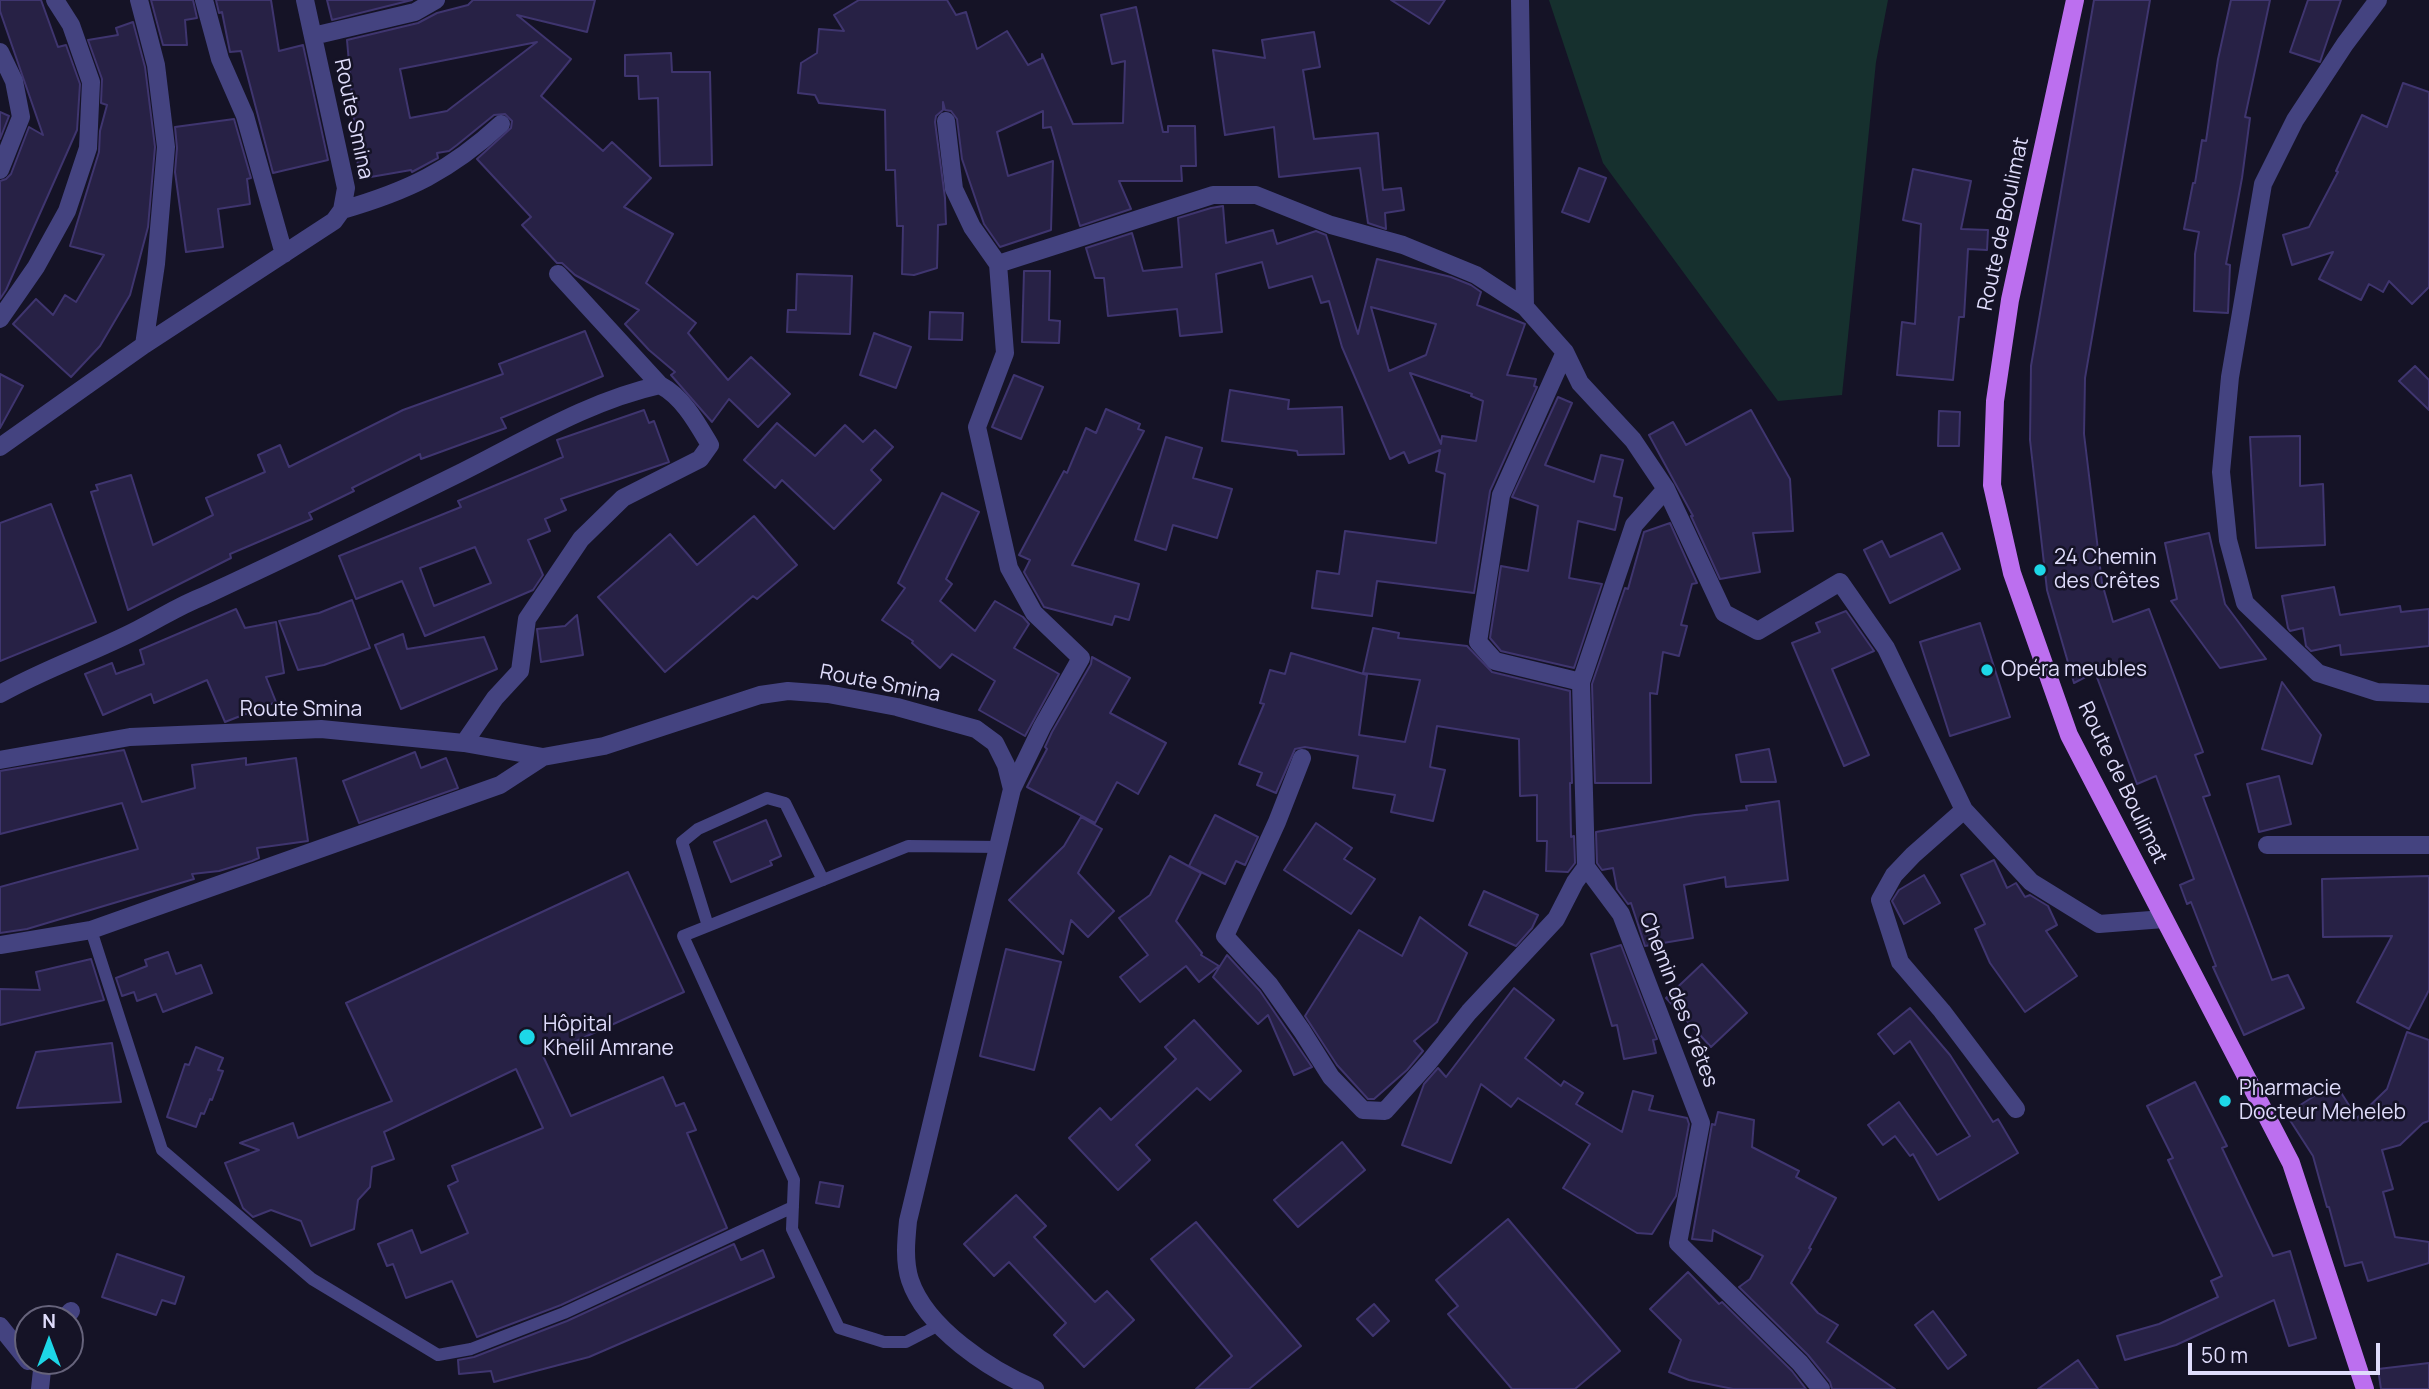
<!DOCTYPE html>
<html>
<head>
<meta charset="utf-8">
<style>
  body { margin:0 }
  #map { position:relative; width:2429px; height:1389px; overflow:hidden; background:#151326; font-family:Manrope,sans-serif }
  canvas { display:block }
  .north { position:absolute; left:14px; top:1305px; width:70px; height:70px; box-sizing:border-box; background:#151326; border:2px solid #66637b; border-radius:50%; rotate:0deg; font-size:19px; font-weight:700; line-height:28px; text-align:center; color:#dfdcfb }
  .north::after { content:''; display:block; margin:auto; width:24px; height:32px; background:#1dd7e7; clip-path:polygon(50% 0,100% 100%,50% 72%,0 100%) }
  .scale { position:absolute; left:2188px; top:1343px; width:192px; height:32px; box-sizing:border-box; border:4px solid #dfdcfb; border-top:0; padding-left:9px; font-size:21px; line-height:24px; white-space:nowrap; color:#dfdcfb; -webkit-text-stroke:5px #151326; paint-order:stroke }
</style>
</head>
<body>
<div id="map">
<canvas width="2429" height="1389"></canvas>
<div class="north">N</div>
<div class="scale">50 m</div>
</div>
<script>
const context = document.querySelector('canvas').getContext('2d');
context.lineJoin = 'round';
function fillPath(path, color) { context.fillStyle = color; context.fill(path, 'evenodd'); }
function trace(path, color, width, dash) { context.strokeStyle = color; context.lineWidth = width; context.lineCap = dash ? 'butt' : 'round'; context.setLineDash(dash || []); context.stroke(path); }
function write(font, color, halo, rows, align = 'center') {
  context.font = font + ' Manrope,sans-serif'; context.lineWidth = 5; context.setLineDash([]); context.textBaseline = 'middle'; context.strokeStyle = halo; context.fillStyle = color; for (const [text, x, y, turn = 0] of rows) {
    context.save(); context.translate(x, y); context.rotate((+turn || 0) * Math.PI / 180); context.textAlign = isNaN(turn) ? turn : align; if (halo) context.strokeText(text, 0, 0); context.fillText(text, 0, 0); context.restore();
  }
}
const green = new Path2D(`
  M1549 0H1888L1876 62 1842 395 1778 401 1603 163Z`);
const building = new Path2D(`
  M0 0H41L58 47 66 45 80 84 77 130 6 290 0 299V181L6 179 11 174 29 127 43 135 0 11Z
  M151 0H193L197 18 185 20 187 45H163Z
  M216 0H271L279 51 303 45 328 160 273 173 241 51 230 52 222 12 219 13Z
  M327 0H412L332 20Z
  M473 0H595L587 32 517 15 571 59 541 96 603 151 612 142 651 178 624 207 673 234 646 283 696 323 688 333 728 380 751 357 790 394 758 427 729 399 712 422 671 375 675 372 649 350 625 324 639 310 575 275 562 263H557L522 225 531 217 477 159 511 128 512 121 505 114 494 115 457 145 449 151 437 153 438 158 412 172 411 170 359 179 347 40 418 23 437 13 468 5ZM537 42 447 111 410 118 400 69Z
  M859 0H947L956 15 966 12 977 49 1007 31 1028 65 1042 58V54L1073 124 1123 123 1125 61 1112 64 1101 15 1136 7 1163 132H1168V126H1195L1196 166H1181L1182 181H1119L1131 209 1080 226 1051 127 1043 128V111L997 132 1008 176 1053 161 1051 230 1000 247 984 224 962 159 957 119 951 111 945 110 943 102V110L936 116 935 122 945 198 946 224 938 225 937 268 914 275 902 274 903 226H897L895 170H886L885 110 819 103 815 95 798 93 801 63 817 53 819 29 844 31 834 15Z
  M1391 0H1445L1429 24Z
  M2094 0H2150L2085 378 2084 434 2102 583 2113 622 2149 609 2203 752 2195 755 2210 795 2203 797 2272 980 2288 975 2304 1008 2244 1035 2213 967 2216 966 2191 902 2187 904 2180 885 2194 879 2156 776 2137 784 2095 672 2074 683 2047 590 2030 440 2031 366Z
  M2231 0H2270L2245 117 2250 118 2242 178 2226 264 2230 265 2228 313 2194 311 2195 254 2199 232 2184 229 2193 183H2195L2202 140 2206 141 2218 59Z
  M2308 0H2341L2320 62 2290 52Z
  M133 22 145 67 155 147 148 227 130 295 100 346 71 377 13 324 36 299 53 315 65 295 76 302 104 255 70 246 99 152 100 131 107 105 101 103 102 79 88 40 118 35 116 28Z
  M1314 32 1320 67 1303 70 1314 139 1378 133 1383 190 1401 188 1404 210 1385 213 1386 229 1368 223 1360 168 1279 177 1274 127 1225 135 1213 50 1265 58 1262 40Z
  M671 53 672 72H710L712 165 660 166 658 98 639 99 638 76H625V55Z
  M2403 83 2429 92V287L2412 304 2389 281 2383 292 2369 284 2361 300 2319 279 2333 252 2292 265 2283 235 2309 227 2338 172 2336 171 2362 115 2387 127Z
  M0 112 9 116 0 139Z
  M234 119 251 178 247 179 250 204 218 209 223 247 186 252 175 172 177 148 175 127Z
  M1579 168 1606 178 1589 222 1562 212Z
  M1913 169 1971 181 1961 229 1988 230 1987 250 1968 249 1964 317H1959L1953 380 1897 375 1902 322 1915 324 1921 224 1903 220Z
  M1223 206 1226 243 1273 230 1277 244 1316 231 1326 235 1358 334 1377 259 1451 277 1471 285 1481 292 1477 305 1525 324 1507 375 1536 379 1534 386 1537 387 1490 491 1474 593 1377 581 1372 616 1312 608 1317 571 1339 574 1345 531 1436 543 1445 474 1436 471 1440 450 1409 463 1404 452 1390 459 1342 347 1329 301 1321 303 1312 276 1269 288 1262 262 1216 274 1222 332 1180 336 1177 309 1108 316 1104 278H1095L1086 248 1132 233 1143 271 1182 267 1178 218 1211 208ZM1371 307 1436 324 1426 355 1389 371ZM1410 373 1472 394 1471 396 1483 401 1476 441 1442 436 1441 444Z
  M1024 271H1050L1049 320 1060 321 1059 343 1022 342Z
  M797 274 852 276 850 334 787 332 788 310H796Z
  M930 312 963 313 962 340 929 339Z
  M585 331 603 376 501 418 506 428 421 459 420 454 352 488 354 491 309 513 312 519 230 554 231 558 128 610 91 492 98 490 96 485 131 475 153 545 213 515 206 498 265 472 258 455 280 445 289 467 403 410 503 374 499 364Z
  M874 333 911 347 896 388 860 375Z
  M2415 366 2429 380V410L2399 381Z
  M0 374 23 386 0 428Z
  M1014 375 1043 387 1021 439 992 427Z
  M1230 390 1289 400 1288 409 1342 407 1344 454 1298 455 1297 451 1222 441Z
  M1558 397 1572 403 1545 465 1594 482 1601 455 1623 460 1614 496 1622 498 1615 530 1578 521 1569 578 1602 584 1574 668 1501 651 1490 638 1501 566 1528 571 1538 506 1512 497Z
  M1106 409 1140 424 1138 429 1144 431 1072 565 1139 584 1129 620 1115 616 1112 625 1044 607 1024 572 1030 560 1019 555 1064 471 1067 473 1086 428 1096 433Z
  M644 410 649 423 654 421 669 462 561 499 566 510 545 519 550 531 528 540 543 575 533 590 425 636 402 581 356 599 339 556 461 507 458 501 563 457 557 440ZM475 547 491 583 434 606 420 568Z
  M1751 410 1790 479 1793 531 1753 533 1760 572 1720 579 1691 516H1693L1649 435 1673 422 1686 445Z
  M1939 411 1960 412 1959 446H1938Z
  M777 423 815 456 845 425 863 442 875 430 893 447 871 470 881 480 834 529 782 480 775 488 744 460Z
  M2300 436V486L2323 484 2325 545 2256 548 2250 437Z
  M1166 437 1202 448 1193 478 1232 489 1217 538 1173 525 1166 550 1135 540Z
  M942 493 979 512 946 579 952 584 940 601 975 631 995 601 1023 617 1029 624 1014 648 1059 674 1025 736 979 710 995 681 952 654 940 668 912 643 913 641 882 620 905 588 898 583Z
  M51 504 96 622 0 661V523Z
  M754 516 797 565 757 599 753 596 665 672 598 597 670 534 697 565Z
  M1670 523 1697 583 1692 584 1681 625 1687 626 1679 656 1663 652 1657 694 1650 693 1651 783H1595L1592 684 1625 588 1628 589 1644 532Z
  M1942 533 1960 569 1890 603 1864 550 1882 541 1890 557Z
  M2209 533 2225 604 2266 659 2220 668 2171 601 2177 599 2165 543Z
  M2334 587 2340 615 2400 606 2401 612 2429 609V646L2341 655 2340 645 2311 651 2306 646 2303 628 2290 631 2288 628 2282 596Z
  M352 600 370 648 324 665 298 670 279 621 319 613Z
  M236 609 245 628 276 622 284 673 266 677 276 702 225 722 207 680 154 703 151 694 103 715 85 674 112 663 116 674 144 664 140 650Z
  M1846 611 1874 651 1832 669 1869 755 1844 766 1792 643 1820 632 1816 623Z
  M577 615 583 655 541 662 537 629 565 626Z
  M1980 623 2010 717 1950 736 1920 642Z
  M1373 628 1399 633 1398 638 1467 646 1492 672 1570 691 1572 783H1570L1571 837 1574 836 1575 863 1568 872 1546 871 1547 841H1537V795L1520 796 1519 739 1437 726 1430 767 1445 770 1433 821 1391 812 1395 795 1353 788 1358 756 1305 747 1295 749 1276 793 1257 785 1262 773 1239 764 1264 704 1260 703 1270 670 1285 674 1291 653 1367 675 1359 735 1405 742 1420 680 1363 673Z
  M403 634 407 649 484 637 497 669 401 709 375 645Z
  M1092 657 1130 678 1110 713 1166 743 1138 794 1117 782 1095 823 1027 787 1047 749 1045 747 1052 732 1091 664Z
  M2282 682 2321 735 2312 764 2262 749Z
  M1769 749 1776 782H1741L1736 755Z
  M124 750 142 802 195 788 192 765 246 758V765L296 758 308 841 257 848 259 858 252 861 219 871 192 874 194 879 27 929 0 933V887L138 849 122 803 0 834V771Z
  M415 752 421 768 446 758 458 788 359 823 343 781Z
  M2279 776 2291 824 2259 832 2247 784Z
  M1779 801 1788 880 1726 887 1725 877 1684 885 1693 938 1645 946 1631 903 1628 904 1617 889 1613 868 1602 870 1597 863 1596 832 1695 815 1747 810 1746 806Z
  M1215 815 1258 837 1245 865 1236 861 1225 884 1189 866Z
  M1081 817 1102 829 1078 873 1114 911 1088 937 1071 920 1063 954 1009 900 1064 846Z
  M766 820 781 856 770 861 772 865 731 882 714 842Z
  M1316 823 1352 848 1344 859 1375 879 1351 914 1284 870Z
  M1170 856 1201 873 1176 921 1202 953 1201 955 1219 966 1199 982 1186 966 1140 1002 1120 977 1148 955 1119 918 1150 895Z
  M1994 860 2007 888 2016 883 2025 897 2030 895 2048 906 2057 925 2046 931 2077 976 2025 1012 1990 963 1975 929 1985 924 1961 875Z
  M628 872 684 992 543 1056 571 1116 663 1077 676 1106 684 1103 696 1130 687 1133 727 1228 561 1305 477 1337 452 1281 406 1298 393 1264 387 1266 378 1244 412 1230 421 1253 468 1233 448 1186 458 1181 452 1166 543 1128 516 1069 384 1132 394 1159 372 1167 370 1187 358 1200 354 1229 311 1246 301 1221 271 1210 253 1217 243 1208 225 1163 259 1150 240 1143 293 1123 298 1138 392 1101 346 1003Z
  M1924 875 1940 903 1904 924 1892 901 1899 890Z
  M2429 876V990L2409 1029 2357 1002 2392 936 2323 937 2322 879Z
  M1484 891 1538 915 1532 928 1516 946 1469 925Z
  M1420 917 1467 953 1437 1022 1414 1041 1423 1051 1407 1070 1374 1099H1368L1337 1065 1305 1016 1359 930 1402 956Z
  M1621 945 1657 1039 1653 1040 1656 1053 1624 1059 1617 1025 1612 1026 1591 954Z
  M1006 949 1061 962 1034 1070 980 1056Z
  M168 952 176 974 201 965 212 993 163 1012 156 994 137 1001 134 992 122 996 116 978 147 966 145 960Z
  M1227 955 1260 991 1312 1067 1294 1075 1268 1015 1258 1024 1213 977Z
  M91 959 104 1000 0 1025V989L40 990 36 972Z
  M1702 964 1747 1013 1711 1047 1666 998Z
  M1514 988 1554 1020 1525 1058 1561 1086 1564 1081 1583 1093 1576 1104 1622 1132 1633 1091 1653 1096 1649 1110 1687 1118 1689 1124 1676 1196 1652 1234 1637 1233 1563 1188 1590 1144 1518 1098 1511 1107 1481 1084 1451 1163 1402 1145 1424 1084 1438 1068 1446 1077Z
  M1910 1008 1950 1055 1993 1122 1998 1119 2018 1153 1939 1200 1913 1154 1910 1156 1895 1136 1883 1145 1868 1125 1899 1102 1937 1155 1970 1136 1910 1041 1894 1054 1878 1034Z
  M1194 1020 1241 1071 1210 1100 1197 1088 1136 1145 1150 1160 1118 1190 1069 1138 1100 1108 1111 1120 1176 1059 1165 1047Z
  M2407 1032 2429 1040V1121L2423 1123 2400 1145 2382 1150 2393 1189 2383 1192 2395 1237 2429 1242V1263L2368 1281 2362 1262 2345 1266 2329 1207H2327L2313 1156 2286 1114 2335 1083 2357 1118 2387 1089Z
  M112 1043 121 1102 17 1108 36 1052Z
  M196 1047 223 1058 218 1070 223 1071 212 1100 210 1099 204 1114 201 1113 196 1127 167 1117 185 1064 189 1065Z
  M2195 1082 2227 1146 2222 1148 2273 1256 2290 1251 2316 1338 2289 1346 2274 1300 2176 1345 2125 1360 2117 1336 2159 1324 2218 1297 2211 1281 2222 1276 2168 1160 2173 1158 2147 1106Z
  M1718 1112 1754 1120 1752 1147 1799 1171 1796 1177 1836 1198 1809 1248 1811 1249 1791 1283 1818 1313 1838 1325 1827 1342 1895 1389H1832L1830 1382 1808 1355 1739 1287 1750 1279 1763 1256 1713 1230 1712 1241 1692 1239 1712 1124 1715 1125Z
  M1342 1142 1365 1170 1298 1227 1274 1200Z
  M820 1182 843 1186 839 1207 816 1203Z
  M1016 1195 1046 1226 1034 1237 1095 1302 1107 1291 1134 1320 1084 1367 1054 1335 1066 1323 1009 1262 994 1276 964 1244Z
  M1508 1219 1620 1351 1575 1389H1512L1448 1314 1458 1306 1436 1280Z
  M1196 1222 1301 1346 1249 1389H1196L1232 1356 1151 1259Z
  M734 1244 741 1260 763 1250 774 1277 589 1357 494 1382 491 1371 459 1374 458 1360 474 1357 567 1321Z
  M117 1254 184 1277 175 1304 162 1300 156 1315 102 1297Z
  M1688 1272 1719 1304 1722 1302 1792 1371 1806 1389H1733L1689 1380 1669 1372 1681 1340 1650 1309Z
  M1374 1304 1389 1321 1373 1336 1357 1319Z
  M1933 1311 1966 1355 1948 1369 1915 1325Z
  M2078 1360 2098 1389H2038Z
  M2429 1363V1389H2381L2378 1369Z`);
const lane = new Path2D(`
  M708 926 682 842 698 829 767 798 785 803 823 880
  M91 930 162 1150 312 1279 438 1355 471 1349 564 1313 793 1207
  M939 1325 906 1342H884L839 1328 792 1229 794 1180 683 936 908 846 1000 847`);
const street = new Path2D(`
  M139 0 156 65 166 147 156 264 144 345
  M204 0 220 59 245 116 284 254
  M1520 0 1525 307
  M2378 0 2345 44 2295 120 2263 184 2230 377 2221 472 2228 540 2245 603 2318 673 2377 692 2429 694
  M313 36 415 12 436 0
  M0 52 14 81 21 117 0 170
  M946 121 954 189 972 227 998 264 1005 353 977 427 1009 568 1034 613 1081 658 1042 727 1012 789
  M342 210C408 191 450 171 501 124
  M998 264 1213 195H1256L1331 225 1403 245 1476 275 1525 307 1565 352 1580 383 1633 440 1666 489
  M558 274 660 385
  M0 319 36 267 67 211 88 148 91 82 71 25 55 0
  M1565 352 1501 495 1478 642 1495 661 1581 682
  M0 447 144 345 334 221 342 210 346 188 305 0
  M0 694C44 669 92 653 137 630 161 618 178 606 204 596 290 556 375 515 460 473 526 440 588 401 660 385 683 397 697 423 710 445L700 459 623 498 581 539 527 619 520 671 495 698 464 743
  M1302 758 1277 822 1225 936 1269 984 1302 1031 1331 1077 1363 1110 1385 1111 1429 1062 1469 1012 1556 919 1575 882 1586 867
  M0 760 130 737 321 729 464 743 543 757 604 746 760 695 788 691 828 694 897 707 976 729 995 743 1006 765 1012 789 908 1221C906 1241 904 1261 910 1280 926 1328 990 1370 1035 1389
  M1964 810 1913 855 1894 875 1880 900 1900 962 1942 1011 2016 1109
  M2267 845H2429
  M0 945 91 930 500 785 543 757
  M64 1319 71 1311
  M0 1326 28 1361
  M40 1389 43 1361
  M1821 1389 1800 1363 1678 1243 1701 1123 1621 914 1586 867 1581 682 1634 525 1666 489 1724 613 1758 631 1840 582 1886 648 1964 810 2031 882 2099 924 2164 919`);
const primary = new Path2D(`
  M2075 0 2010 300 1995 401 1992 485 2012 573 2069 735 2291 1163 2365 1389`);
const markers = [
  [2040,570,7,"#1dd7e7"],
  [1987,670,7,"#1dd7e7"],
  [527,1037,9,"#1dd7e7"],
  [2225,1101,7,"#1dd7e7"]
];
const streetNames = [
  ["Route Smina",353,119,78],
  ["Route de Boulimat",2004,224,-78],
  ["Route Smina",880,684,11],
  ["Route Smina",301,710],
  ["Route de Boulimat",2122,783,64],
  ["Chemin des Crêtes",1678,1000,69]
];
const poiNames = [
  ["24 Chemin",2054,558],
  ["des Crêtes",2054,582],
  ["Opéra meubles",2001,670],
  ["Hôpital",543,1025],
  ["Khelil Amrane",543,1049],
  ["Pharmacie",2239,1089],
  ["Docteur Meheleb",2239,1113]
];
fillPath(green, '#16302e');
fillPath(building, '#272145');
trace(building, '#3f356f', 2);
trace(lane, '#444380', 12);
trace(street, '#444380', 18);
trace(primary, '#bc6fef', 18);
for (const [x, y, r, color] of markers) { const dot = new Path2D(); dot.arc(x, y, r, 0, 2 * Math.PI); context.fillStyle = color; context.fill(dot); trace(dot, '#151326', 2.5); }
write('21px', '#dfdcfb', '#151326', streetNames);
write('21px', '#dfdcfb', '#151326', poiNames, 'left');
</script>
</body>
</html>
